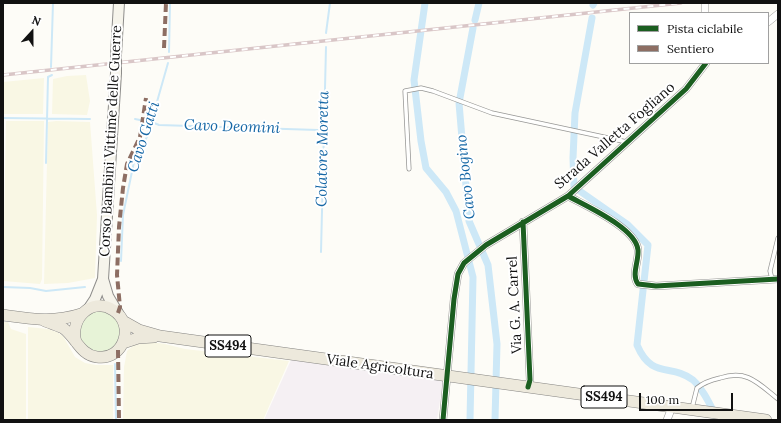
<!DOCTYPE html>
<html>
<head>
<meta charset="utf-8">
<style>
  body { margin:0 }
  #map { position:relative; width:781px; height:423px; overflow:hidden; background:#fdfcf7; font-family:Lora,serif }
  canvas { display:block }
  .frame { position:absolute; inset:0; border:4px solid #111; pointer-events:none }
  .legend { position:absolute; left:629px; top:12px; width:140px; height:52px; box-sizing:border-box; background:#fff; border:1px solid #a0a0a0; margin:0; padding:5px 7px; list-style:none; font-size:12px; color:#111 }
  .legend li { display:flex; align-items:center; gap:8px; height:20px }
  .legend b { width:20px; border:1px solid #a0a0a0 }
  .north { position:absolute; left:12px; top:12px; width:40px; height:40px; -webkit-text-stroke:3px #fff; paint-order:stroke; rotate:21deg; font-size:11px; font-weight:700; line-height:16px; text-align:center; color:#111 }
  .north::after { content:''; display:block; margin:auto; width:14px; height:18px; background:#111; clip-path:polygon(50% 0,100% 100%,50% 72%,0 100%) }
  .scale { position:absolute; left:639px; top:393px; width:94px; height:18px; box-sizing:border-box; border:2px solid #111; border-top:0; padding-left:5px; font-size:12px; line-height:14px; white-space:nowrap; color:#111; -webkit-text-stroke:3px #fff; paint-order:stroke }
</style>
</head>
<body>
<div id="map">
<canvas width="781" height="423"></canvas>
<div class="frame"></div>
<ul class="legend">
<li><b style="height:5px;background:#1b5e20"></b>Pista ciclabile</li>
<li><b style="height:5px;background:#8d6e63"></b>Sentiero</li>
</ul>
<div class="north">N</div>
<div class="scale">100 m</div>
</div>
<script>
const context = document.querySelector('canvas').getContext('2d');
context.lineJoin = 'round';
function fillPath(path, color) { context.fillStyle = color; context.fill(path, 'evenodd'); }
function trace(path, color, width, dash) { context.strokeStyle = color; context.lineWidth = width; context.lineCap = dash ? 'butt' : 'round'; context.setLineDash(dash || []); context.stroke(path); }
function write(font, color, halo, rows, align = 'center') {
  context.font = font + ' Lora,serif'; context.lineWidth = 4; context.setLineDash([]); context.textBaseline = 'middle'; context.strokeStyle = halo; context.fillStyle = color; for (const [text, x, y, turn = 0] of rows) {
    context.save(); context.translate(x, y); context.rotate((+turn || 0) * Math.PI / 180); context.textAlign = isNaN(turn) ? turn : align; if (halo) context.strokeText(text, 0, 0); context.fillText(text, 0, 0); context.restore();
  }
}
const industrial = new Path2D(`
  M291 360 443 381 437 420H264Z`);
const farmland = new Path2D(`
  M86 75 90 101 87 115 52 114 53 79 67 76Z
  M44 78 43 114H3V82Z
  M6 121H44L42 279 40 284 3 281Z
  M56 121 90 122 97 215 95 278 68 283 44 284 48 122Z
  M3 322H8L11 329 26 334V420H3Z
  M28 327 48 329 57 332 63 336 75 357 85 363 96 365H113V420H28Z
  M144 341 165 344 185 349 289 361 263 420H123L124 367 127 351 134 345Z`);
const green = new Path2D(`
  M79 331a21 21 0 1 1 42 0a21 21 0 1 1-42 0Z`);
const stream = new Path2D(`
  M326 33 330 3
  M169 52 170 3
  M51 67 53 3
  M3 118 90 119
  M135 119 140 120
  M147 120 159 125 318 130
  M46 163 48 77 52 75
  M321 252 326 47
  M121 261 123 215 135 157 147 137 168 63
  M3 287 30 288 46 291 85 287
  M115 364 116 420`);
const canal = new Path2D(`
  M425 3 414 80 421 141 426 168 446 192 456 211 473 277 470 420
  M593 5 594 3
  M592 18 575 113 573 158 574 187 627 224 648 245 637 345C652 380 671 363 693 380 704 390 711 407 718 420
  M475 20 479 3
  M473 28 459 103 469 221 488 265 497 344 495 420`);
const service = new Path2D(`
  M409 169 405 91 421 88 433 91 492 113 627 142
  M772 279 770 271 778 238
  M692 408 697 388C703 383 711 380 720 378 747 369 758 383 778 399`);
const minor = new Path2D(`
  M705 3V13
  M768 22 778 14
  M568 196C586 206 636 228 638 250 639 261 631 275 638 284L656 286 778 279
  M523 222 530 380 528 387
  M443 420 454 299 458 274 464 263 486 245 568 196 686 89 706 63
  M667 420 672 407`);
const secondary = new Path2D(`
  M116 55 119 3
  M103 279 108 296 118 313
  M89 308 95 299 103 279 116 73`);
const primary = new Path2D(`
  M3 315C31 319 54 323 81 314
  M43 320C49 323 57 325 63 328 76 337 80 355 97 357 124 361 136 324 113 310 91 296 69 320 76 342
  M123 321 139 330 160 336 766 420
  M123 343 138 338 154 337`);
const rail = new Path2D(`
  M3 75 681 3`);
const secondaryBridge = new Path2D(`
  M116 73V55`);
const quiet = new Path2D(`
  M164 48 166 3
  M118 313 120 307 117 275 119 227 123 188 127 164 140 137 146 98
  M118 350 119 420`);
const cycleway = new Path2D(`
  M568 196C586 206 636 228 638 250 639 261 631 275 638 284L656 286 778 279
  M523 222 530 380 528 387
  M443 420 454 299 458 274 464 263 486 245 568 196 686 89 706 63`);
const shields = [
  [228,346,46],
  [604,397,46]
];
const shieldNames = [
  ["SS494",228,346],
  ["SS494",604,397]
];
const streetNames = [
  ["Strada Valletta Fogliano",615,136,-41],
  ["Corso Bambini Vittime delle Guerre",111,141,-87],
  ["Via G. A. Carrel",515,305,-93],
  ["Viale Agricoltura",380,367,8]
];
const waterNames = [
  ["Cavo Deomini",232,127,2],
  ["Cavo Gatti",144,137,-72],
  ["Colatore Moretta",323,149,-89],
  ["Cavo Bogino",466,177,-96]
];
fillPath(industrial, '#f5f0f3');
fillPath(farmland, '#f9f7e4');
fillPath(green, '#e7f3d7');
trace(stream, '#cde8f7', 2);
trace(canal, '#cde8f7', 7);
trace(service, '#979795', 5);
trace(minor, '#979795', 8);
trace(secondary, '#8e8d8b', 12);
trace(primary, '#858482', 12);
trace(service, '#fffffe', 3.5);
trace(minor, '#fffffe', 7);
trace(secondary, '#f6f4eb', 10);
trace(primary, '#ede9dc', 11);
trace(rail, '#d9c6c7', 3.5);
trace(rail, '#fff', 2, [6]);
trace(secondaryBridge, '#8e8d8b', 12, []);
trace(secondaryBridge, '#f6f4eb', 10);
trace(quiet, '#8d6e63', 4, [8, 4]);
trace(cycleway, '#1b5e20', 5);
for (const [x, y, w] of shields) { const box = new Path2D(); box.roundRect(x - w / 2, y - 11, w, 22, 3); context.fillStyle = '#fff'; context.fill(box); trace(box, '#111', 1); }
write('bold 13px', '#111', null, shieldNames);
write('14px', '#111', '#fff', streetNames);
write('italic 15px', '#1768a6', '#fff', waterNames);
</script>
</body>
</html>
